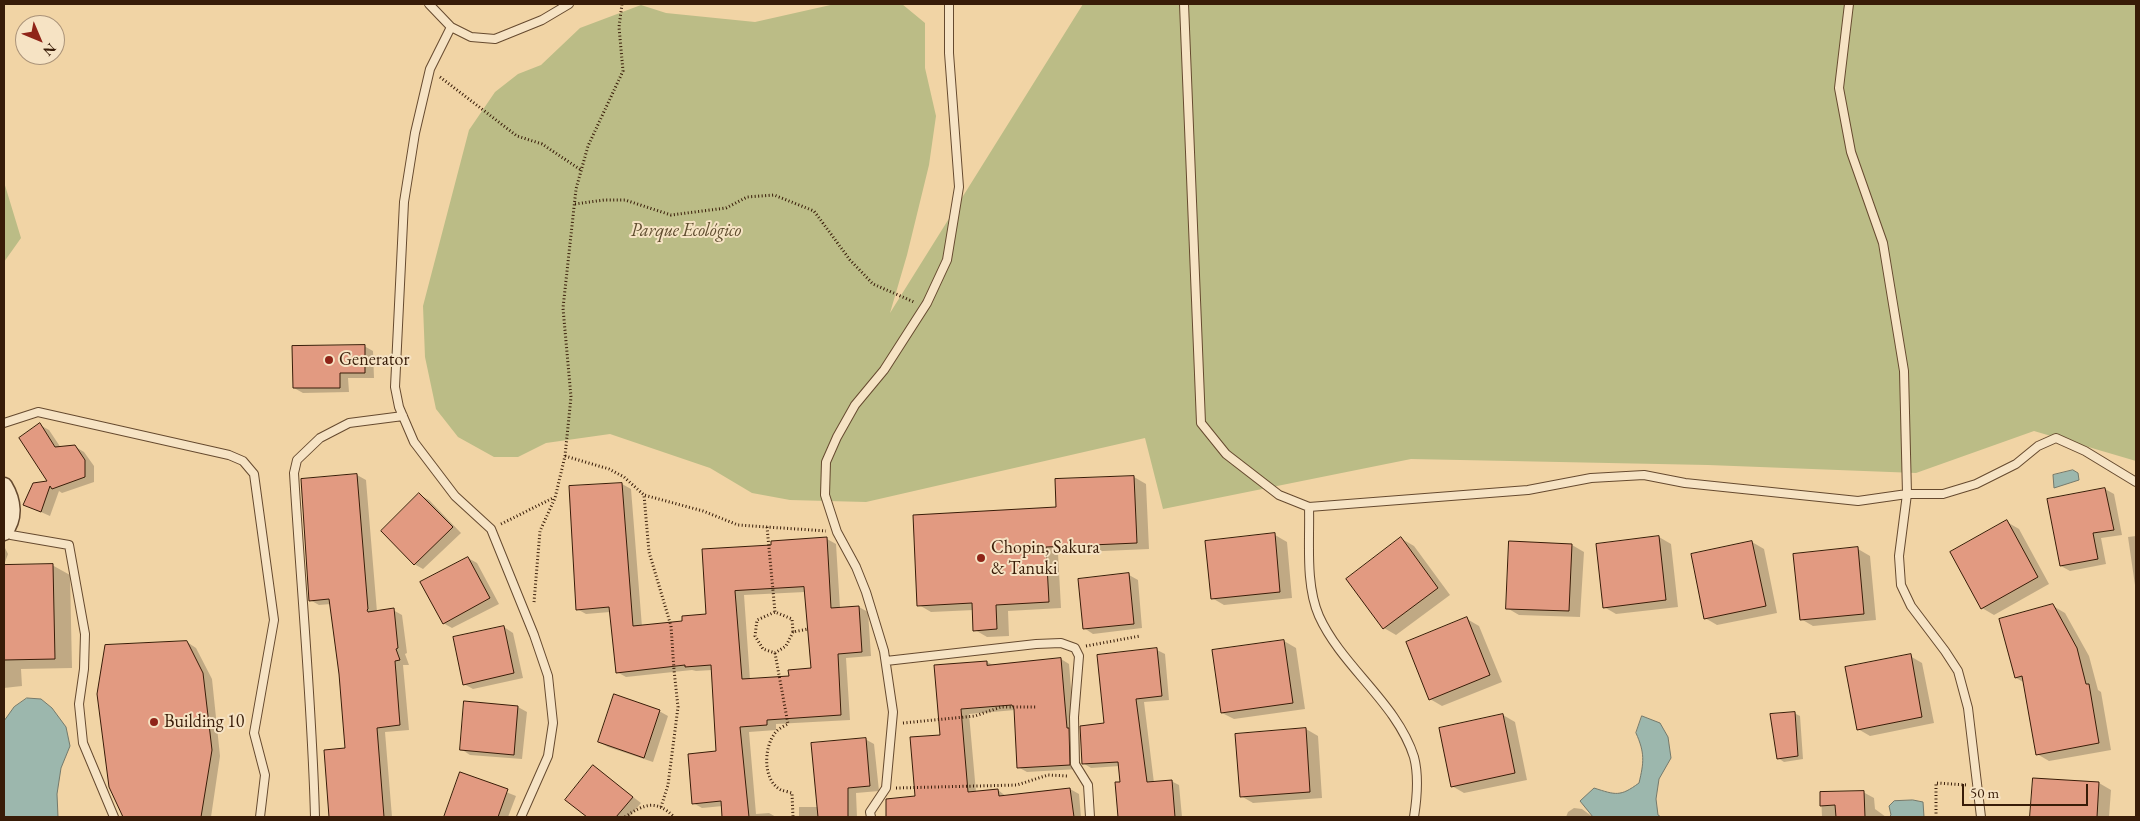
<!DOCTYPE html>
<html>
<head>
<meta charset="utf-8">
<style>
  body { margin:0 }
  #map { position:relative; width:2140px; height:821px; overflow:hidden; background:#f1d4a5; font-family:"EB Garamond",serif }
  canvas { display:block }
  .frame { position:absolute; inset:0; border:5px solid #381c08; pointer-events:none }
  .north { position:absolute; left:15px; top:15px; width:50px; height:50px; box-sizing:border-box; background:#f6e3c4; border:1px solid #aa9379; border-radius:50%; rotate:135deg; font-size:14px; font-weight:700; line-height:20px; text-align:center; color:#381c08 }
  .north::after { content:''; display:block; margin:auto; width:18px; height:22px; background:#8f2418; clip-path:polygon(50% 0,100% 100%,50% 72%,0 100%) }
  .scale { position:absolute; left:1962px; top:784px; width:126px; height:22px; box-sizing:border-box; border:2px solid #381c08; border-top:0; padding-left:6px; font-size:15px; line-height:18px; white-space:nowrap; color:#381c08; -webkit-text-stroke:4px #f6e3c4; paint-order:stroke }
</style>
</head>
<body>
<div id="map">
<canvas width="2140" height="821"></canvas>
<div class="frame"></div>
<div class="north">N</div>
<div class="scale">50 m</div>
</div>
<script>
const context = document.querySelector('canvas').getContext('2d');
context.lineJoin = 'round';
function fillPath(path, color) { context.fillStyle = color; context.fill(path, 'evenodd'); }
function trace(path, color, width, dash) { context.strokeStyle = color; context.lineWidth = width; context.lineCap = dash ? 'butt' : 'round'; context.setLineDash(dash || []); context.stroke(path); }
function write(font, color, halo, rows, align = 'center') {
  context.font = font + ' "EB Garamond",serif'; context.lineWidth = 4; context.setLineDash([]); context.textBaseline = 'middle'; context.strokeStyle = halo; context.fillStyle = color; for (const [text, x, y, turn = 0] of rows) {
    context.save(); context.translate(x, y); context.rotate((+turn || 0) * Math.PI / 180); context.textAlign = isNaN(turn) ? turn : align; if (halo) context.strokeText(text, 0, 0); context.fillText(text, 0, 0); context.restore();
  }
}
const green = new Path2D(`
  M835 4H902L925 23V68L936 116 929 165 907 255 890 313 1083 4H2136V461L2034 431 1916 473 1708 465 1411 459 1163 509 1145 438 866 502 790 500 752 493 710 468 610 434 546 443 518 457H494L458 437 436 409 425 357 423 306 469 130 495 92 518 74 541 65 580 28 641 5 666 13 755 22Z
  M4 182 21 238 4 262Z`);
const water = new Path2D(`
  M2073 470 2078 473 2079 480 2054 488 2053 475Z
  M27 698 41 699 52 708 66 727 70 746 61 768 57 794 58 817H4V721L14 707Z
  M1642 716 1660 723 1668 737 1671 758 1659 779 1656 799 1658 815 1661 817H1593L1580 801 1594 788C1616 795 1620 797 1639 783 1644 762 1645 753 1636 733Z
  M1913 800 1923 802 1924 817H1889L1891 815 1889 806 1894 801Z`);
const shadow = new Path2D(`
  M364 346 373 351 374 378H348L349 392 303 393 294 388Z
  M40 425 49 430 61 448 74 446 84 452 94 466V482L62 493 59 491 50 516 25 505 49 482Z
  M357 475 366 480 377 612 393 610 402 615 407 653 405 654 409 665H403L409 730 385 732 392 817H330L325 751 346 749 340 674 331 604 319 605 310 600Z
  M1134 477 1146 484 1149 549 1058 553 1061 608 1008 611 1009 636 987 637 975 630 974 610 931 612 919 605 1058 508 1057 480Z
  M622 484 631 489 642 627 683 622 707 616 772 546 827 539 836 544 840 608 859 607 868 612 871 656 846 658 850 720 776 724V730L749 732 756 814 769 813 776 817H723V806L702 808 693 803 717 752 712 670 696 671 692 670 626 677 617 672 610 612 586 614 577 609ZM805 592 812 670 790 677 750 680 744 595Z
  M2105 489 2114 494 2122 535 2101 538 2106 564 2070 571 2061 566Z
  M420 495 429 500 461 533 423 569 414 564Z
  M2007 522 2019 529 2049 584 1994 615 1982 608Z
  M1275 535 1287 542 1292 598 1224 605 1212 598Z
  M2136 536V592L2128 537Z
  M1659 537 1671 544 1678 607 1616 614 1604 607Z
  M1402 539 1414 546 1450 595 1396 635 1384 628Z
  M1752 542 1764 549 1777 613 1717 625 1705 618Z
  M1572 545 1584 552 1580 617 1519 615 1507 608Z
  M4 546 8 554 4 565Z
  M1858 549 1870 556 1876 620 1813 626 1801 619Z
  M468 558 477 563 499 604 452 628 443 623Z
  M52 565 70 575 72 668 21 669 22 686 4 688V567Z
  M1129 575 1138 580 1142 628 1093 634 1084 628Z
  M2053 606 2065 613 2089 656 2098 690 2101 692 2111 750 2049 761 2037 754 2025 683 2016 678Z
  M1467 619 1479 626 1502 682 1442 706 1430 699Z
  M504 627 513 633 523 678 473 689 464 684Z
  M1284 641 1296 648 1305 709 1234 719 1222 713Z
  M187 642 196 648 212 679 220 756 211 817H124L110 786Z
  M1157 650 1165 654 1169 700 1144 702 1154 783 1171 781 1179 785 1182 817H1119L1116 783H1121L1120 766 1091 768 1083 763 1081 727 1105 724Z
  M1910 656 1922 663 1934 723 1870 736 1858 729Z
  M1061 659 1069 664 1078 769 1027 772 1018 767 1015 710 969 714 976 792 998 790 1007 797 1070 789 1079 794 1081 817H888L886 801 917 798 941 736 987 662 993 665Z
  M518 707 527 712 522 759 470 755 461 749Z
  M659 711 668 716 653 762 608 747 599 742Z
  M1794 713 1800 716 1803 759 1784 762 1778 758Z
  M1503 715 1515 722 1527 780 1464 793 1452 786Z
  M1306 729 1318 736 1322 798 1253 803 1241 796Z
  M865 739 874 744 879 791 856 793 857 817H799V807H818Z
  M594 767 641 803 629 817H589L567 799Z
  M461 774 516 796 508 817H445Z
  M2034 780 2099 783 2111 790 2109 817H2032Z
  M1863 792 1874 798 1875 809 1886 817H1822L1821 794Z
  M1574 808 1582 809 1593 817H1566L1568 812Z`);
const building = new Path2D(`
  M365 345V373H340V388H293L292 346Z
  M40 423 55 447 75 445 85 460V477L52 489 50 486 41 512 23 505 33 483 47 481 19 438Z
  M357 474 368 609 367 610 368 612 394 608 398 648 396 649 400 660 395 661 400 725 377 728 384 817H329L324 750 345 748 339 674 329 599 309 601 301 479Z
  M1134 476 1137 543 1046 547 1049 602 996 605 997 629 973 631 972 603 917 606 913 515 1056 507 1055 479Z
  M622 483 633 626 682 621V616L706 614 702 549 771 545V541L827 537 831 608 859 606 862 652 838 654 841 715 767 720V725L740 727 749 817H722L721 801 692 804 688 754 716 751 711 665 685 667V665L616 673 609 607 576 610 569 486ZM804 587 811 668 788 670 789 676 742 679 735 591Z
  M2105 488 2114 530 2093 533 2098 559 2060 566 2047 499Z
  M419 493 453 527 414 565 381 531Z
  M2007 520 2038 577 1981 609 1950 552Z
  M1275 533 1280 592 1211 599 1205 541Z
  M1659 536 1666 600 1603 608 1596 544Z
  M1401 537 1438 588 1383 629 1346 579Z
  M1509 541 1572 544 1569 611 1506 609Z
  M1752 541 1766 606 1704 619 1691 554Z
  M1858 547 1864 614 1800 620 1793 554Z
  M468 557 490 598 443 624 420 582Z
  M53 564 55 659 4 660V565Z
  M1129 573 1134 624 1083 629 1078 579Z
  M2053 604 2077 648 2086 684H2089L2099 743 2036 755 2022 676 2015 678 1999 619Z
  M1467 617 1490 675 1429 700 1406 642Z
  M504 626 514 673 463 685 453 637Z
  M1284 640 1293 703 1221 713 1212 650Z
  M187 641 203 673 212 750 201 817H123L109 787 97 694 105 645Z
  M1157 648 1162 696 1136 699 1147 782 1172 780 1175 817H1118L1115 782H1120L1118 762 1082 764 1080 726 1104 723 1097 655Z
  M1911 654 1922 717 1857 730 1845 667Z
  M1061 658 1067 728H1069L1070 765 1017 768 1014 709 1012 705 961 709 968 792 998 789 999 796 1070 788 1074 817H886V799L915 796 910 737 940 735 934 665 987 661V665Z
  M614 694 660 710 644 758 598 742Z
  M464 701 518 706 514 755 460 750Z
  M1795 712 1798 756 1777 759 1770 714Z
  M1503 714 1515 773 1451 787 1439 728Z
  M1306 728 1310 792 1240 797 1235 734Z
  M866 738 870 786 848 788V817H818L811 743Z
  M593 765 633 797 616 817H587L565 800Z
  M460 772 508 789 498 817H444Z
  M2033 778 2099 782 2097 817H2030Z
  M1864 791 1865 817H1836L1835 805 1820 806V792Z`);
const path = new Path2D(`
  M440 77 517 136 542 144 581 170
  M575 204 604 200H625L671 215 726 208 747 197 774 195 814 211 850 260 873 284 914 302
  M565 456 609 469 624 477 644 495
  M501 524 553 498
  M767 527 775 612
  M534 602 540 531 555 498 565 456 571 397 563 308 576 189 588 146 623 71 619 27 622 4
  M793 632 786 646 775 653 763 649 755 636 757 620 775 612 792 619 793 632 808 629
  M1086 646 1140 636
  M775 653 788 724C784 726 778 729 775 733 764 747 762 780 781 790 784 791 789 792 792 793L793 817
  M903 723 975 716 1001 707H1036
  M896 788 1017 785 1048 775 1068 776
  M661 807 668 785 678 707 674 670 671 626 649 552 644 495 703 511 738 525 826 531
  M625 817C644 804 656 799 674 817
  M1936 817V783L1967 785`);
const service = new Path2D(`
  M429 4 451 27 471 37 495 39 542 20 569 4
  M1184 4 1201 423 1226 454 1279 495 1309 507 1528 490 1591 478 1644 475 1685 483 1858 501 1907 494H1943L1976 484 2016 464 2038 446 2056 438 2085 451 2136 482
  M1849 4 1839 88 1851 152 1883 243 1904 371 1907 494 1899 556 1901 585 1911 606 1945 651 1958 671 1968 708 1981 817
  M451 27 430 69 415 133 404 202 395 387 399 407 414 442 455 496 491 529 534 635 548 676 553 723 548 756 521 817
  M4 423 38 412 229 455 243 461 254 474 274 620 254 733 265 775 260 817
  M1309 507C1310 541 1305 584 1319 616 1342 667 1397 703 1414 757 1419 776 1417 798 1414 817
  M7 528 11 535 69 545 85 634 84 669 79 704 83 743 114 817
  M886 661 1036 644 1061 643 1075 648 1079 656 1074 717 1075 764 1088 785 1090 817
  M315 817C312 702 301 588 294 473L297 460 320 438 349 423 403 416
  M871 817 870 812 886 788 893 712 884 651 866 592 856 567 837 532 825 495 826 462 837 437 855 405 884 370 927 303 947 260 959 187 949 53V4`);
const minor = new Path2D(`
  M4 486C13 501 15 518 4 532`);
const markers = [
  [329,360,5,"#8f2418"],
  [981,558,5,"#8f2418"],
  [154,722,5,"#8f2418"]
];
const parkNames = [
  ["Parque Ecológico",686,231]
];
const poiNames = [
  ["Generator",339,360],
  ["Chopin, Sakura",991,548],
  ["& Tanuki",991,569],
  ["Building 10",164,722]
];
fillPath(green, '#bbbc86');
fillPath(water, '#9cb7ad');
trace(water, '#74796b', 1);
fillPath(shadow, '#0003');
fillPath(building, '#e29a81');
trace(building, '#381c08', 1);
trace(service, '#664a2f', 10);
trace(minor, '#664a2f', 19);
trace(path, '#381c08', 3, [1, 2.5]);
trace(service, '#f6e3c4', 8);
trace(minor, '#f6e3c4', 16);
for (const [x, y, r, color] of markers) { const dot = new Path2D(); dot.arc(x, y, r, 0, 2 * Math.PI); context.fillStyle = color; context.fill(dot); trace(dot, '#f6e3c4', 2); }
write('italic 18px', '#5f4c2e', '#f6e3c4', parkNames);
write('18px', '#381c08', '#f6e3c4', poiNames, 'left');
</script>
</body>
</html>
